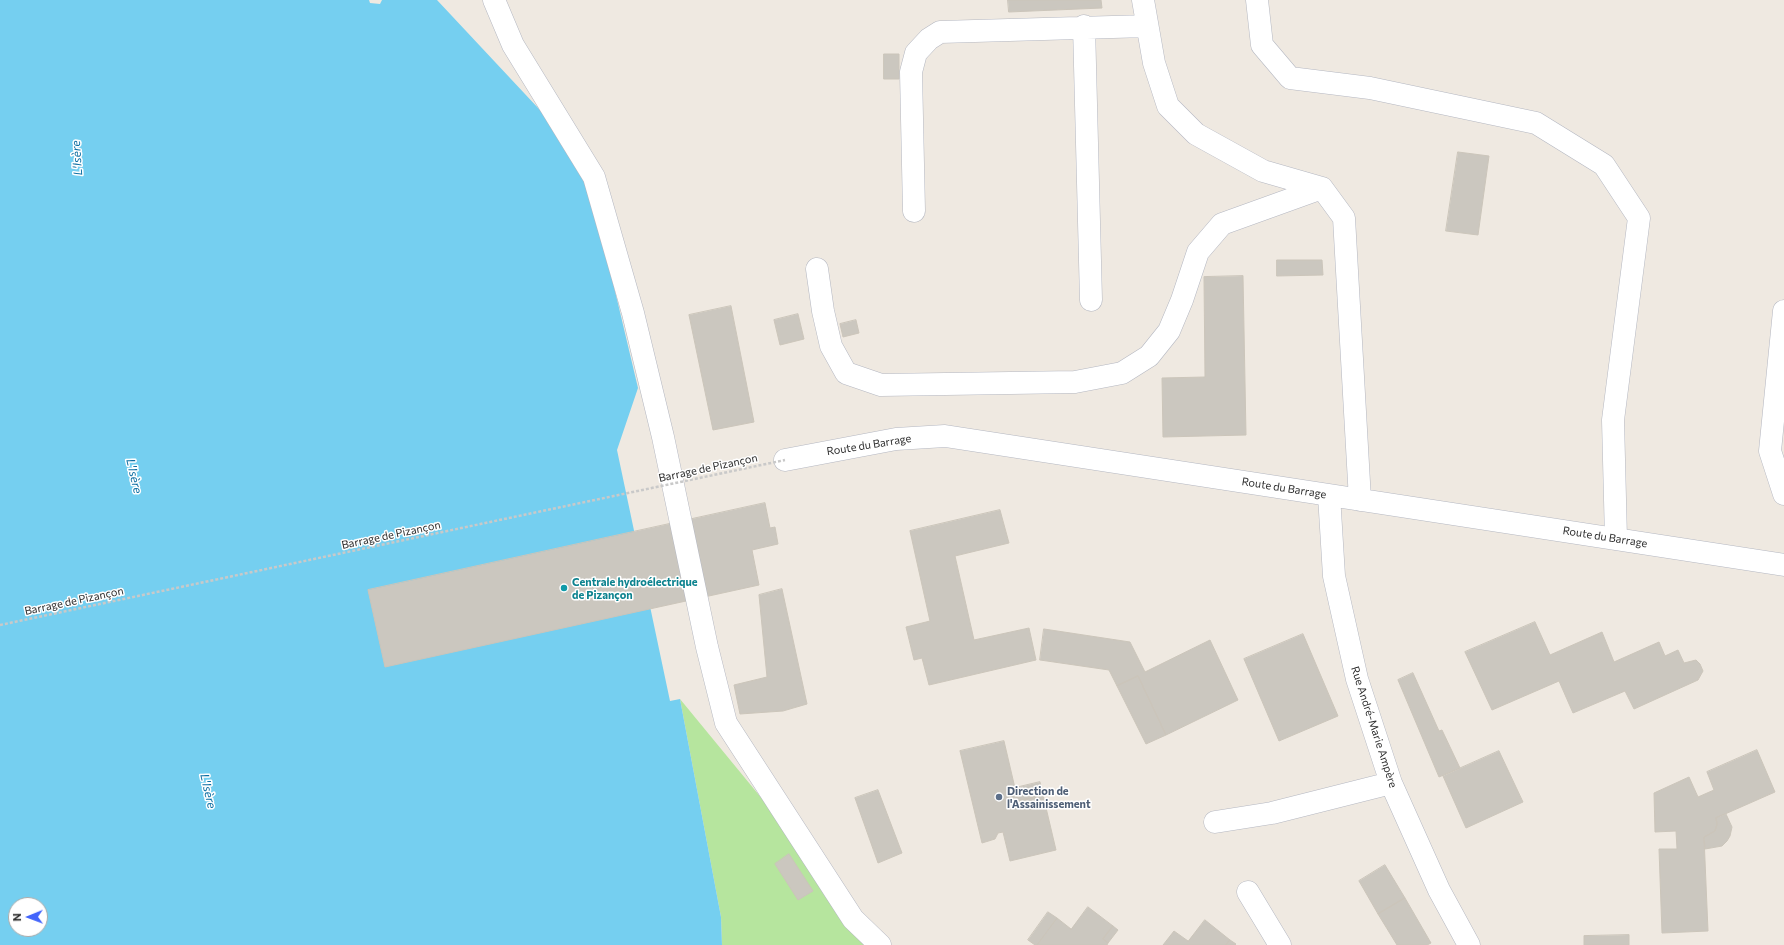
<!DOCTYPE html>
<html>
<head>
<meta charset="utf-8">
<style>
  body { margin:0 }
  #map { position:relative; width:1784px; height:945px; overflow:hidden; background:#efe9e1; font-family:Commissioner,sans-serif }
  canvas { display:block }
  .north { position:absolute; left:8px; top:897px; width:40px; height:40px; box-sizing:border-box; background:#fff; border:1px solid #ababab; border-radius:50%; rotate:269deg; font-size:11px; font-weight:700; line-height:16px; text-align:center; color:#2e2e2e }
  .north::after { content:''; display:block; margin:auto; width:14px; height:18px; background:#4264fb; clip-path:polygon(50% 0,100% 100%,50% 72%,0 100%) }
</style>
</head>
<body>
<div id="map">
<canvas width="1784" height="945"></canvas>
<div class="north">N</div>
</div>
<script>
const context = document.querySelector('canvas').getContext('2d');
context.lineJoin = 'round';
function fillPath(path, color) { context.fillStyle = color; context.fill(path, 'evenodd'); }
function trace(path, color, width, dash) { context.strokeStyle = color; context.lineWidth = width; context.lineCap = dash ? 'butt' : 'round'; context.setLineDash(dash || []); context.stroke(path); }
function write(font, color, halo, rows, align = 'center') {
  context.font = font + ' Commissioner,sans-serif'; context.lineWidth = 3; context.setLineDash([]); context.textBaseline = 'middle'; context.strokeStyle = halo; context.fillStyle = color; for (const [text, x, y, turn = 0] of rows) {
    context.save(); context.translate(x, y); context.rotate((+turn || 0) * Math.PI / 180); context.textAlign = isNaN(turn) ? turn : align; if (halo) context.strokeText(text, 0, 0); context.fillText(text, 0, 0); context.restore();
  }
}
const green = new Path2D(`
  M680 699 828 879 887 945H722L721 917Z`);
const water = new Path2D(`
  M0 0H369L370 3 380 4 382 0H437L583 156 638 388 617 450 670 701 680 699 721 917 722 945H0ZM16 905H40V929H16Z`);
const building = new Path2D(`
  M1008 0H1101L1102 8 1009 12Z
  M884 54H899V79H884Z
  M1458 152 1489 156 1478 235 1446 231Z
  M1277 260H1322L1323 275 1277 276Z
  M1243 276 1246 435 1163 437 1162 378 1205 377 1204 277Z
  M731 306 754 422 713 430 689 315Z
  M798 314 804 339 780 345 774 320Z
  M856 320 859 333 843 337 840 324Z
  M765 503 770 528 775 527 778 544 752 550 759 585 385 667 368 590Z
  M1000 510 1009 543 955 556 974 640 1029 628 1036 660 929 685 922 658 914 660 906 627 930 621 910 531Z
  M782 589 807 704 783 711 740 714 734 685 767 677 759 595Z
  M1535 622 1550 655 1602 632 1614 662 1659 642 1665 656 1678 650 1684 663 1696 660 1700 664 1703 671 1698 680 1634 709 1625 691 1573 713 1559 681 1492 710 1465 652Z
  M1044 629 1130 642 1145 672 1210 640 1238 700 1166 735 1138 676 1117 686 1109 670 1040 660Z
  M1303 634 1338 716 1279 741 1244 659Z
  M1413 673 1439 731 1442 730 1460 768 1439 777 1398 680Z
  M1138 676 1166 735 1146 744 1117 686Z
  M1004 741 1018 801 1043 795 1056 850 1010 861 1003 832 998 833 995 839 982 843 960 751Z
  M1757 750 1775 792 1716 818 1717 824 1715 831 1704 837 1708 931 1662 933 1659 849H1677L1676 831 1655 832 1654 793 1689 777 1698 797 1714 790 1707 772Z
  M1499 751 1523 802 1466 828 1443 776Z
  M1040 782 1043 795 1018 801 1015 788Z
  M878 790 902 853 878 863 855 798Z
  M1726 814 1732 827 1730 836 1727 841 1722 846 1705 849 1704 837 1715 831 1717 824 1716 818Z
  M789 854 813 891 798 900 775 864Z
  M1385 865 1405 898 1378 914 1359 881Z
  M1405 898 1431 943 1427 945H1397L1378 914Z
  M1088 907 1113 926 1103 939 1108 943 1107 945H1037L1057 918 1071 929Z
  M1048 912 1057 918 1037 945H1035L1028 940Z
  M1205 920 1230 940 1226 945H1163L1174 931 1188 941Z
  M1113 926 1118 930 1108 943 1103 939Z
  M1629 935V945H1584V936Z
  M1230 940 1236 944 1235 945H1226Z`);
const minor = new Path2D(`
  M494 0 513 45 594 177 633 313 663 437 707 647 726 723 853 919 880 945
  M1143 0 1154 63 1168 106 1196 134 1263 171 1322 188 1344 218 1360 500
  M1257 0 1262 45 1290 78 1370 88 1536 123 1604 165 1639 218 1613 420 1616 539
  M1084 26 1091 300
  M914 211 911 72 916 53 929 39 940 32 1147 26
  M817 269 823 311 831 346 846 373 881 385 1075 382 1122 373 1149 356 1169 331 1182 300 1198 252 1222 224 1322 188
  M1784 311 1770 451 1784 494
  M785 460 896 439 945 436 1784 565
  M1329 495 1334 576 1357 679 1391 783 1439 890 1469 945
  M1215 822 1272 813 1391 783
  M1248 892 1280 945`);
const pathBridge = new Path2D(`
  M0 625 785 460`);
const markers = [
  [564,588,4,"#0f9aa8"],
  [999,797,4,"#5c6f8a"]
];
const streetNames = [
  ["Route du Barrage",869,445,-9],
  ["Barrage de Pizançon",708,468,-12],
  ["Route du Barrage",1284,488,9],
  ["Barrage de Pizançon",391,535,-12],
  ["Route du Barrage",1605,537,9],
  ["Barrage de Pizançon",74,601,-12],
  ["Rue André-Marie Ampère",1374,727,72]
];
const cultureNames = [
  ["Centrale hydroélectrique",572,582],
  ["de Pizançon",572,595]
];
const serviceNames = [
  ["Direction de",1007,791],
  ["l'Assainissement",1007,804]
];
const waterNames = [
  ["L'Isère",77,158,-94],
  ["L'Isère",134,476,77],
  ["L'Isère",208,791,77]
];
fillPath(green, '#b6e59e');
fillPath(water, '#75cff0');
fillPath(building, '#cbc7bf');
trace(building, '#cbc5ba', 1);
trace(minor, '#b4b7c1', 23);
trace(minor, '#fff', 22);
trace(pathBridge, '#c9c9c9', 2.5, [3, 2]);
for (const [x, y, r, color] of markers) { const dot = new Path2D(); dot.arc(x, y, r, 0, 2 * Math.PI); context.fillStyle = color; context.fill(dot); trace(dot, '#fff', 1.5); }
write('11px', '#2e2e2e', '#fff', streetNames);
write('bold 11px', '#0d838f', '#fff', cultureNames, 'left');
write('bold 11px', '#4e5e75', '#fff', serviceNames, 'left');
write('italic 12px', '#0d6fa3', '#fff', waterNames);
</script>
</body>
</html>
